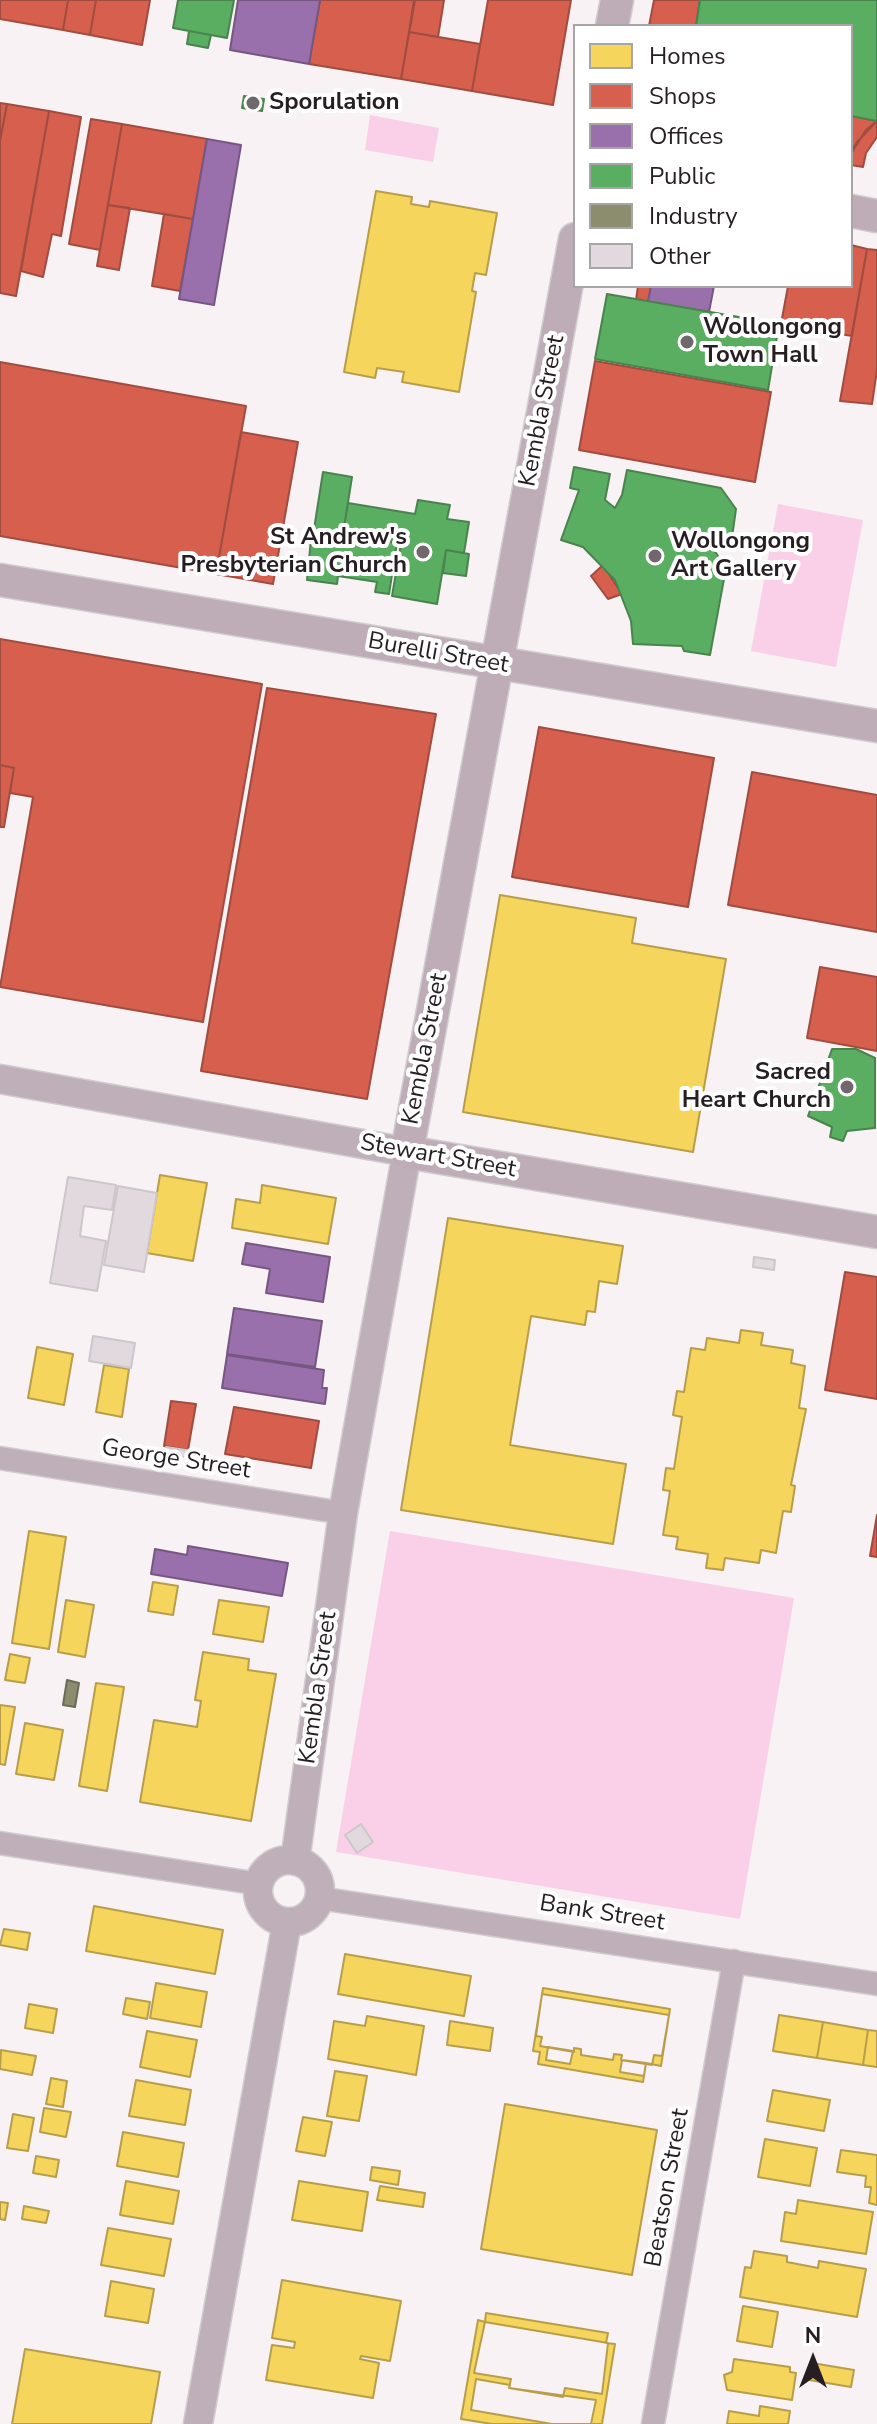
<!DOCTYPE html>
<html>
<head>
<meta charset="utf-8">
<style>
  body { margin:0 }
  #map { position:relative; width:877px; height:2424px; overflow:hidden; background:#f8f2f5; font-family:"Nunito Sans",sans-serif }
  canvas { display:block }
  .legend { position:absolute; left:573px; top:24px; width:280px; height:264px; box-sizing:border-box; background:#fff; border:2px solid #a8a5a7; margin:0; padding:10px 14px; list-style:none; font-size:24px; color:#261e22 }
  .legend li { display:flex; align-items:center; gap:16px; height:40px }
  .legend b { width:40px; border:2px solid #a8a5a7 }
  .north { position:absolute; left:773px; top:2320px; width:80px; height:80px; -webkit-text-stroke:6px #fff; paint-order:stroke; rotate:0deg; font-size:22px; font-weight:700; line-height:32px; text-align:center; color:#261e22 }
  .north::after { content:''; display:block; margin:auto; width:28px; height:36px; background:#261e22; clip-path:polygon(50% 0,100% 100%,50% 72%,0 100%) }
</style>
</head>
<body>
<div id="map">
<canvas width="877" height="2424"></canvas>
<ul class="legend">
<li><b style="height:22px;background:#f6d55c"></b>Homes</li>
<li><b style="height:22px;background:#d6604d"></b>Shops</li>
<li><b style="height:22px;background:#9970ab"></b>Offices</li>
<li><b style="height:22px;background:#5aae61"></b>Public</li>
<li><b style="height:22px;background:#8c8c6e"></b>Industry</li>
<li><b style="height:22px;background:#e1d9dd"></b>Other</li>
</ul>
<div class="north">N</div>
</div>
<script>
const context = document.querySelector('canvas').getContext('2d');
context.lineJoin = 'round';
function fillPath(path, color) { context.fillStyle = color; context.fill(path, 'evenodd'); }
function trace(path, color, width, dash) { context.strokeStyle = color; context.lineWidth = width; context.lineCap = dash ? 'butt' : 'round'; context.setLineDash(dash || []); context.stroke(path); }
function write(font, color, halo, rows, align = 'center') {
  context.font = font + ' "Nunito Sans",sans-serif'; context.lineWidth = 8; context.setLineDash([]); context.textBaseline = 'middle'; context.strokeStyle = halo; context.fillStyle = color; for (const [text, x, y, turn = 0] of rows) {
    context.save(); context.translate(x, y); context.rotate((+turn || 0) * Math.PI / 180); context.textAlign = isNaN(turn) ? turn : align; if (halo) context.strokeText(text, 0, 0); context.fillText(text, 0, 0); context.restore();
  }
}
const green = new Path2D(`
  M370 115 439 128 433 162 365 150Z
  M778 504 863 520 836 667 751 651Z
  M390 1531 794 1598 740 1919 336 1852Z`);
const homes = new Path2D(`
  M376 191 412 197 411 204 429 207 430 201 497 213 486 275 475 273 472 291 476 292 459 392 402 382 404 372 377 368 375 378 344 372Z
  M500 895 636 918 632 943 726 959 693 1152 463 1112Z
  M160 1175 207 1183 193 1261 147 1253Z
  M262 1185 336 1198 328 1244 232 1228 236 1199 260 1203Z
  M448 1218 623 1246 617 1284 599 1281 595 1312 587 1311 585 1325 531 1316 510 1445 626 1464 613 1544 401 1510Z
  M741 1330 763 1333 761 1345 793 1350 791 1363 805 1366 799 1408 806 1409 791 1485 795 1486 791 1512 783 1511 776 1553 761 1550 759 1563 725 1558 723 1570 706 1568 708 1554 676 1549 678 1537 663 1535 670 1491 663 1490 666 1468 674 1469 682 1417 673 1415 677 1391 684 1392 691 1348 705 1350 707 1338 739 1343Z
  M37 1347 73 1354 64 1405 28 1398Z
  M104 1365 129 1369 122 1417 96 1412Z
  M29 1531 66 1537 49 1649 12 1643Z
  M153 1582 178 1586 173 1615 148 1611Z
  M66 1600 94 1605 85 1657 58 1652Z
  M219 1600 269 1607 263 1642 213 1634Z
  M203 1652 249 1659 248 1670 276 1674 251 1821 140 1802 154 1720 197 1727 201 1701 195 1700Z
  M10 1654 30 1658 25 1683 5 1680Z
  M96 1683 124 1687 107 1791 79 1786Z
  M0 1705 15 1707 5 1765 0 1764Z
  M25 1723 63 1730 54 1780 16 1774Z
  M94 1906 223 1930 215 1974 86 1951Z
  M4 1929 30 1933 27 1950 0 1945Z
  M345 1954 471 1976 464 2016 338 1994Z
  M156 1983 207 1992 201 2027 150 2018Z
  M543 1988 670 2009 661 2066 646 2063 643 2082 538 2064 540 2052 533 2051Z
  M542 1994 669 2015 662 2056 654 2055 652 2065 621 2060 622 2055 614 2054 613 2060 581 2055V2049L574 2048V2052L540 2046 542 2037 536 2036Z
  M126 1998 150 2002 147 2019 123 2014Z
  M29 2004 57 2009 53 2033 25 2028Z
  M779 2015 823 2022 817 2058 773 2051Z
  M367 2016 424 2026 416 2075 328 2059 334 2021 365 2026Z
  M450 2021 493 2028 490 2051 447 2045Z
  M823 2022 868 2030 863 2065 817 2058Z
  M868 2030 877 2031V2067L863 2065Z
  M147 2031 197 2040 190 2077 140 2067Z
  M548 2047 573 2051 570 2064 546 2060Z
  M1 2050 36 2056 32 2075 0 2069Z
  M622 2060 646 2063 644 2076 620 2072Z
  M335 2071 367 2076 359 2121 327 2116Z
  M51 2078 67 2081 63 2107 46 2104Z
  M136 2080 191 2090 185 2125 129 2116Z
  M773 2090 830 2100 824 2131 767 2121Z
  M505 2104 657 2130 632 2275 481 2249Z
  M44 2108 71 2112 66 2137 40 2132Z
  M13 2114 34 2118 28 2151 7 2148Z
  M303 2117 332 2122 325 2156 296 2151Z
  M123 2132 184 2143 178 2177 117 2166Z
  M765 2139 817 2148 810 2186 758 2177Z
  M841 2150 877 2155V2205L869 2203 871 2187H865L866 2176 837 2172Z
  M36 2156 59 2160 56 2177 33 2173Z
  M372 2167 400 2171 398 2185 370 2180Z
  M126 2181 179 2191 173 2224 120 2215Z
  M299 2181 368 2192 362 2231 292 2220Z
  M380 2186 425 2193 423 2207 377 2200Z
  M798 2200 873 2212 866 2254 781 2241 785 2212 796 2214Z
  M0 2202 8 2203 5 2220 0 2219Z
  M24 2206 49 2211 46 2223 22 2219Z
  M108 2228 171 2239 164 2276 101 2265Z
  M754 2251 787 2256V2262L818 2268 819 2261 866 2269 857 2317 740 2297 745 2267 751 2268Z
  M282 2280 401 2301 390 2361 361 2356 360 2359 379 2363 373 2398 266 2380 272 2345 294 2348 295 2342 272 2338Z
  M111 2281 154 2289 148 2323 105 2316Z
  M743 2306 778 2312 772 2347 737 2341Z
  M486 2313 608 2333 606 2343 615 2344 602 2424H492L461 2419 478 2320 485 2322Z
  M485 2322 608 2343 602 2394 565 2388 563 2397 509 2388 511 2379 474 2373Z
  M25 2349 160 2372 151 2424H12Z
  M734 2359 790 2367V2372L796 2373 792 2400 727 2390 724 2375 732 2372Z
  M812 2363 854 2370 851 2387 809 2380Z
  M476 2379 510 2385 509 2388 596 2400 591 2424H552L471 2410Z
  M760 2406 790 2411 788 2424H727L729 2411 759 2416Z`);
const shops = new Path2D(`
  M0 0H68L63 30 0 19Z
  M68 0H96L90 35 63 30Z
  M96 0H150L142 45 90 35Z
  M320 0H415L401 79 309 64Z
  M414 0H444L438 37 409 32Z
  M488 0H571L553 105 472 91Z
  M654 0H700L696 26H649Z
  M409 32 480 44 472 91 401 79Z
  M0 103 7 104 0 141Z
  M7 104 49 111 16 296 0 293V141Z
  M49 111 81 117 61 236 52 234 43 277 21 271Z
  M851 116 877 121 866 130 852 152Z
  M91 119 122 124 100 250 69 244Z
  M877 121V137L866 153 863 167 851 165V152L857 142Z
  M122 124 207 139 193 219 108 205Z
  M108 205 130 208 119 270 97 266Z
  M164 214 193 219 180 291 152 286Z
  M851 245 867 249 852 336 781 324 788 286H851Z
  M867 249 877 250V370L872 404 840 401Z
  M638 286H651L648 302 636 300Z
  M595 361 771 392 755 482 579 450Z
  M0 362 246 406 216 574 0 536Z
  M241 432 298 442 273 584 216 574Z
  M603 565 622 594 608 599 591 576Z
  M0 639 262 684 203 1022 0 987 33 797 10 793 14 768 0 765Z
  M267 688 436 714 367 1099 201 1071Z
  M539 727 714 758 688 907 512 877Z
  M0 765 14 768 4 827H0Z
  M752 772 877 795V932L728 905Z
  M820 967 877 977V1051L807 1038Z
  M845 1272 877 1277V1399L825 1390Z
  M171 1401 196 1404 188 1450 164 1446Z
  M234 1407 319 1421 311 1468 225 1454Z
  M877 1515V1557L870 1556Z`);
const offices = new Path2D(`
  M238 0H320L309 64 230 50Z
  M207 139 241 145 214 305 179 299Z
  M651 286H714L709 312 648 302Z
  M246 1243 330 1257 323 1302 266 1293 270 1269 242 1264Z
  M234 1308 322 1321 315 1367 227 1354Z
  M227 1355 324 1370 322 1388H327L325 1404 222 1388Z
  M188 1546 288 1563 282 1596 151 1574 155 1549 187 1555Z`);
const public = new Path2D(`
  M178 0H234L227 38 173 28Z
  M700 0H877V121L851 116V26H696Z
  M189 31 211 35 208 48 187 44Z
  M244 96 264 99 262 111 242 108Z
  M607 294 779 324 768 390 595 359Z
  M574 467 610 474 605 500 615 508 622 495 627 470 721 488 736 509 731 544 714 550 726 568 710 655 684 651 682 646 633 644 631 621 615 580 583 547 561 540 579 490 570 488Z
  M323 472 352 477 343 534 314 529Z
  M418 500 450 505 447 519 469 522 464 553 446 550 437 604 392 596 401 543 343 533 348 503 415 514Z
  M312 529 397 543 389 594 375 592 377 582 338 576 337 584 307 580Z
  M446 550 469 554 466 576 443 573Z
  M832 1049H856L875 1058V1128L847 1131 843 1141 830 1137 832 1127 808 1116Z`);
const industry = new Path2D(`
  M67 1680 79 1683 75 1707 63 1705Z`);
const building = new Path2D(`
  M68 1177 116 1185 112 1210 84 1206 80 1236 106 1241 97 1291 50 1283Z
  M118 1186 157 1193 144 1272 104 1265Z
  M754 1257 775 1260 774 1270 753 1267Z
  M93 1336 135 1343 131 1368 89 1361Z
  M166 1447 186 1450 185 1457 165 1454Z
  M361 1824 373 1842 357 1853 345 1835Z`);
const minor = new Path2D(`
  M0 1458 343 1513
  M0 1843 259 1884
  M319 1898 877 1984
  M653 2424 734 1961`);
const tertiary = new Path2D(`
  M0 1079 407 1152 343 1513 295 1861
  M258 1891a31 31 0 1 1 62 0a31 31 0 1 1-62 0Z
  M198 2424 287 1922`);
const secondary = new Path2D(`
  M612 26 617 0
  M851 211 877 216
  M575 239 407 1152 877 1232
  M0 580 877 726`);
const markers = [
  [253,103,8,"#70686c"],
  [687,342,8,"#70686c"],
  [423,552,8,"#70686c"],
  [655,556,8,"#70686c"],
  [847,1087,8,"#70686c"]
];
const poiNames = [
  ["Sporulation",269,103],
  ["Wollongong",703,328],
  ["Town Hall",703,356],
  ["St Andrew's",407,538,"right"],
  ["Presbyterian Church",407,566,"right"],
  ["Wollongong",671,542],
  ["Art Gallery",671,570],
  ["Sacred",831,1073,"right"],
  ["Heart Church",831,1101,"right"]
];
const streetNames = [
  ["Kembla Street",543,411,-79],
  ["Burelli Street",438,654,10],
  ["Kembla Street",426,1049,-79],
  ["Stewart Street",438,1157,10],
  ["George Street",176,1460,9],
  ["Kembla Street",319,1688,-82],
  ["Bank Street",602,1914,9],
  ["Beatson Street",668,2188,-80]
];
fillPath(green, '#f9d0e7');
fillPath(homes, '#f6d55c');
trace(homes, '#b89e4b', 2);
fillPath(shops, '#d6604d');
trace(shops, '#a14c40', 2);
fillPath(offices, '#9970ab');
trace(offices, '#765782', 2);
fillPath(public, '#5aae61');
trace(public, '#4a834e', 2);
fillPath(industry, '#8c8c6e');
trace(industry, '#6d6b57', 2);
fillPath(building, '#e1d9dd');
trace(building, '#cdc6ca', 2);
trace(minor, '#d1cdcf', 25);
trace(tertiary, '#d1cdcf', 31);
trace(secondary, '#d1cdcf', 35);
trace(minor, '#bfafb8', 22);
trace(tertiary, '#bfafb8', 28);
trace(secondary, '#beadb7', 32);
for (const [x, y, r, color] of markers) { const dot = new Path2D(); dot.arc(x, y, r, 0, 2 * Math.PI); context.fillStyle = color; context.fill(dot); trace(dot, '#fff', 3); }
write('bold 24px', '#261e22', '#fff', poiNames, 'left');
write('24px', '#261e22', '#fff', streetNames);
</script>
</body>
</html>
